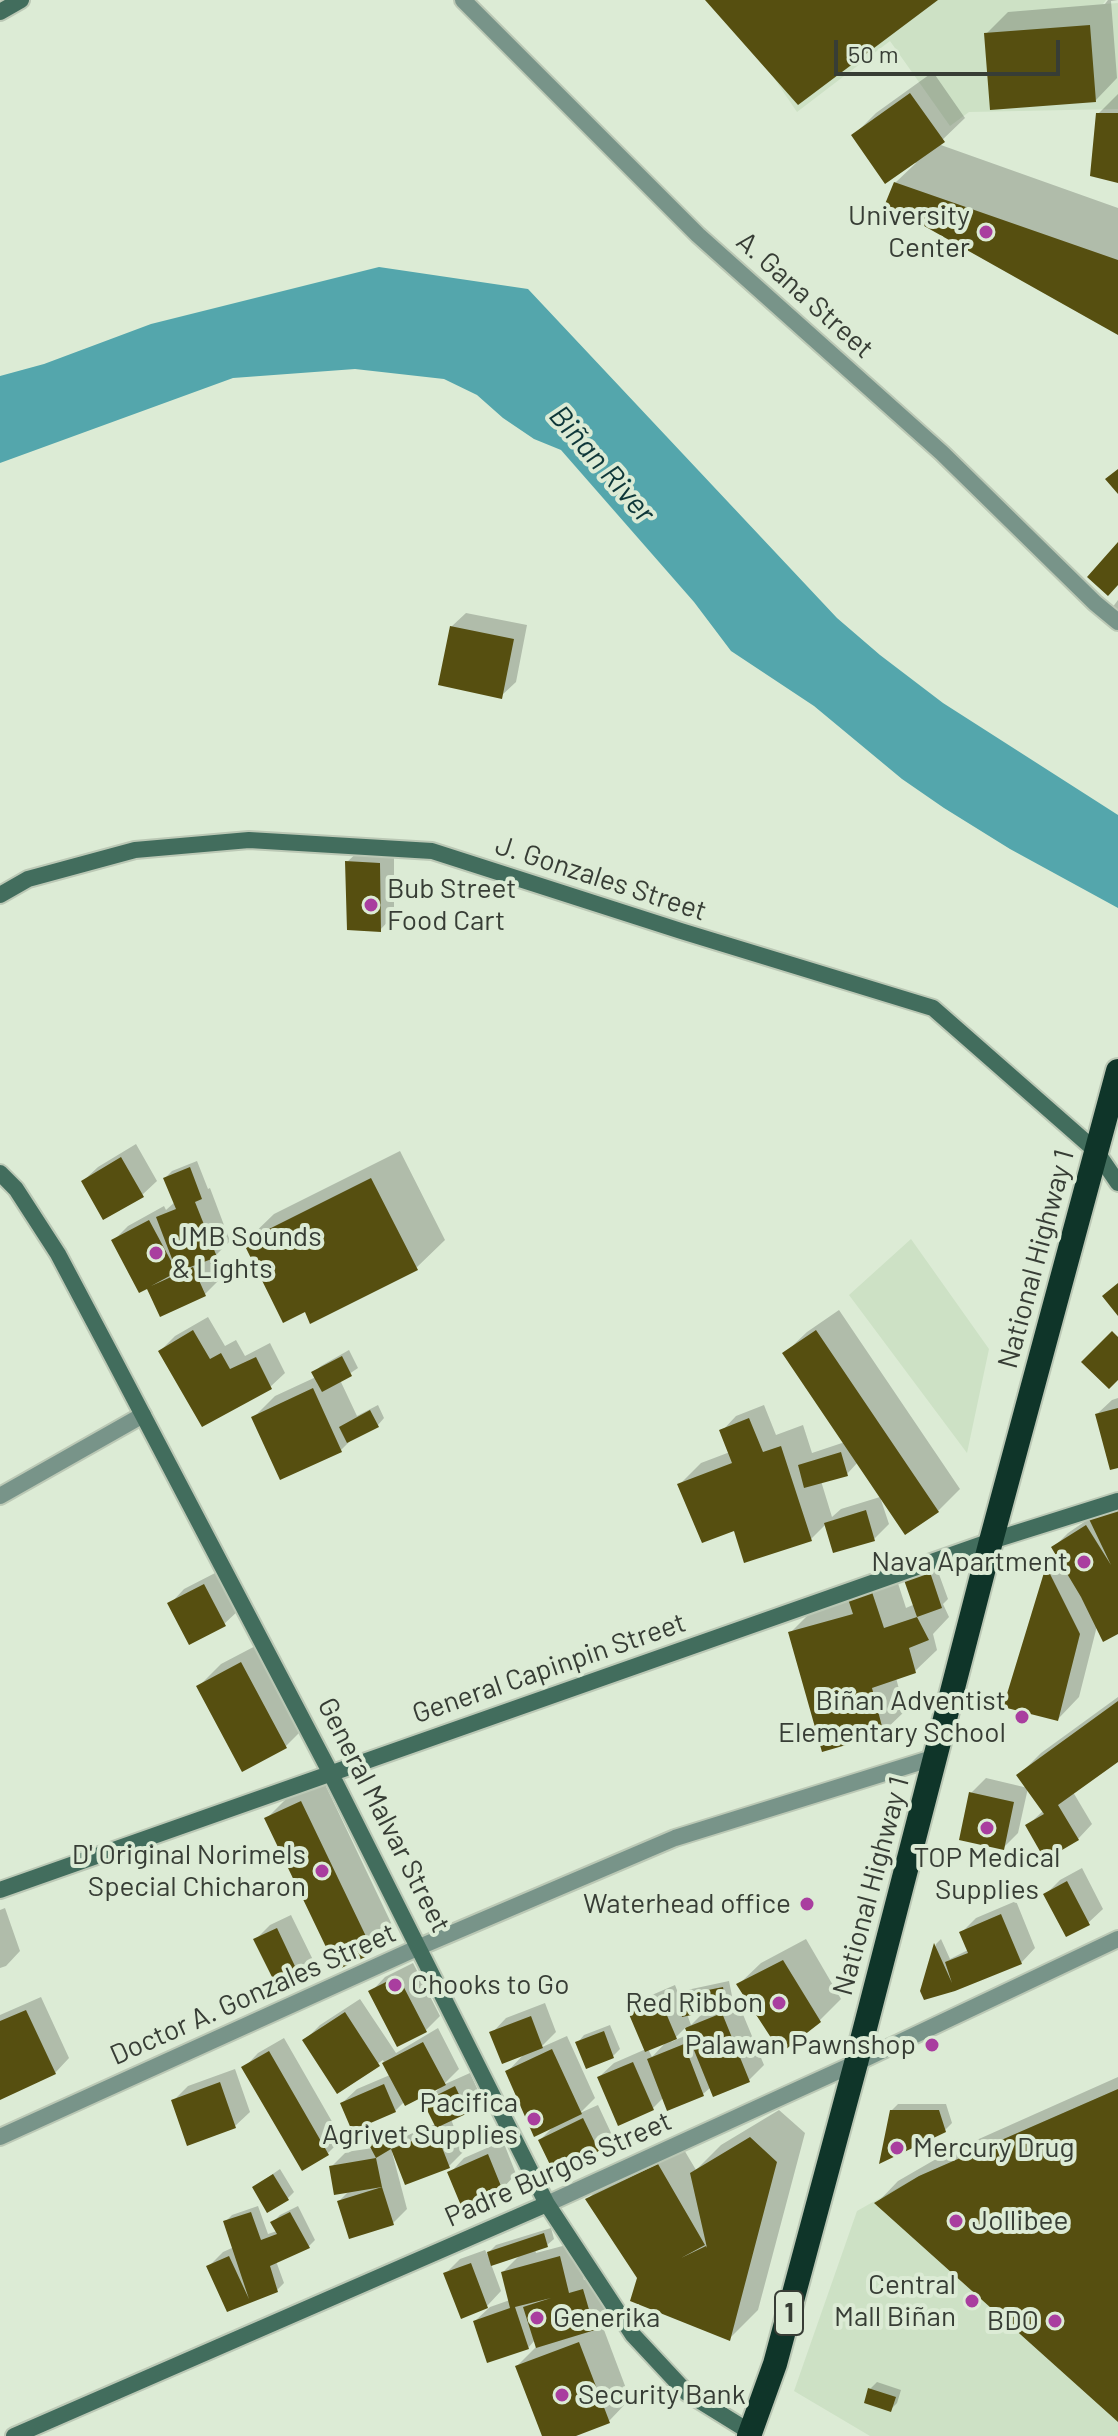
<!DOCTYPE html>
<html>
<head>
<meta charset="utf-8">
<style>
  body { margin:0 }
  #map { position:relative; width:1118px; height:2436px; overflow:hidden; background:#dcebd5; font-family:Barlow,sans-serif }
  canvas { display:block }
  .scale { position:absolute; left:834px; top:40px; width:226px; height:36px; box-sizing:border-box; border:4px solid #373d35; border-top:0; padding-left:10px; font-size:24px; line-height:28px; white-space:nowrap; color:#373d35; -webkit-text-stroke:6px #dcebd5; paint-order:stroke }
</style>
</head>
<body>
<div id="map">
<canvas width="1118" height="2436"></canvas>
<div class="scale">50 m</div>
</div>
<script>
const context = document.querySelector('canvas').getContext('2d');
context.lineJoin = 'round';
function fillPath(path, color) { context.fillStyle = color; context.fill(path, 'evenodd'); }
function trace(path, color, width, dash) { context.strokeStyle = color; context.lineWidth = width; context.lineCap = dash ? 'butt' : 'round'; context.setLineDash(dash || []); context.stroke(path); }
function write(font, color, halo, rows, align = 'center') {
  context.font = font + ' Barlow,sans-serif'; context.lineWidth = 8; context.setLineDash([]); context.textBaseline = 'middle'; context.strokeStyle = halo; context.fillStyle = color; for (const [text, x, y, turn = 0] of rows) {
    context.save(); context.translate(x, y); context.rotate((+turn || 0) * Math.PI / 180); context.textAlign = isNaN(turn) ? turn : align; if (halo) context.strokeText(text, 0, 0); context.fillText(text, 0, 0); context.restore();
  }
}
const built = new Path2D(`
  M721 0H1106L1103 4 1118 3V109L969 112 950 126 890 41 797 112Z
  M911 1239 989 1349 967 1453 849 1295Z
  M1118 2089V2436H870L794 2391 857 2211 919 2176Z`);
const water = new Path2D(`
  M379 267 528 289 837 618 880 655 943 703 1118 815V908L1010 849 944 808 902 779 814 706 731 651 694 602 561 450 534 439 503 418 477 395 444 379 355 369 233 378 0 463V376L44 364 151 324Z`);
const shadow = new Path2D(`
  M1108 0H1118L1111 1 1117 78 1096 100 986 34 1008 12 1105 4Z
  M933 72 965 118 938 144 1118 208V333L895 183 916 163 914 161 854 135 876 113Z
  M1118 94V181L1098 114Z
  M1118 600V612L1112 608Z
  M466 613 527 625 516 682 501 696 451 627Z
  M362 848 394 849V915L380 930 347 862Z
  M136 1144 157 1181 142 1195 83 1181 98 1167Z
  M400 1151 445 1240 416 1268 245 1242 274 1214Z
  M197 1161 208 1189 210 1188 230 1241 216 1255 210 1258 220 1279 205 1294 161 1314 148 1286 114 1240 128 1226 164 1206 166 1210 175 1202 165 1178 172 1171Z
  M839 1310 960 1489 938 1511 858 1462 847 1474 821 1481 832 1517 841 1509 880 1497 889 1524 874 1539 826 1524 811 1539 735 1528 679 1485 701 1463 730 1452 722 1431 736 1416 764 1405 776 1435 803 1425 812 1453 845 1442 785 1353 807 1332Z
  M208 1317 225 1346 236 1340 245 1356 270 1343 285 1373 270 1387 160 1351 175 1336Z
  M349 1350 358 1368 340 1380 357 1416 378 1405 384 1418 378 1425 354 1437 341 1450 253 1418 275 1396 316 1377 314 1372 321 1366Z
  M1118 1398V1466L1097 1414 1112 1400Z
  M1118 1499V1632L1097 1626 1079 1697 1058 1719 1005 1705 1048 1567 1058 1557 1053 1548 1068 1533Z
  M936 1566 948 1599 943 1604 949 1617 933 1634 937 1650 915 1671 896 1678 905 1711 883 1732 790 1633 812 1611 851 1600 894 1571 906 1608 915 1604 907 1581 913 1574Z
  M219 1571 239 1610 224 1624 170 1604 184 1589Z
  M263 1642 307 1725 285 1747 199 1686 221 1664Z
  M1118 1697V1759L1073 1792 1092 1824 1078 1839 1027 1826 1044 1810 1019 1775 1041 1753Z
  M986 1778 1028 1788 1018 1833 1003 1848 971 1793Z
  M323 1780 394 1929 373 1951 266 1819 288 1797Z
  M1082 1868 1103 1909 1088 1923 1046 1894 1060 1880Z
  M1016 1901 1035 1948 1021 1963 979 1980 922 1991 936 1944 941 1939 950 1959 968 1950 961 1933 976 1918Z
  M5 1908 20 1951 6 1966 0 1968V1910Z
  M291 1915 314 1962 299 1977 256 1939 270 1925Z
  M806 1939 841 1999 819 2021 739 1984 761 1963Z
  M413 1963 440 2016 426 2030 371 1992 385 1977Z
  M729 1981 733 2001 737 2000 764 2065 749 2080 714 2094 711 2087 703 2094 664 2097 653 2108 599 2077 614 2063 646 2049 631 2012 645 1998 675 1985 680 1998 687 1990ZM706 2010 691 2025 687 2014ZM686 2027 689 2034 671 2042ZM668 2040 652 2057 648 2049Z
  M41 1997 69 2058 55 2073 0 2098V2015Z
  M360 1999 396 2053 438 2028 459 2069 443 2085 470 2073 481 2097 467 2111 451 2119 463 2152 449 2166 392 2152 407 2209 393 2223 339 2201 350 2190 331 2167 346 2152 373 2148 369 2142 388 2127 399 2144 408 2135 436 2124 425 2102 441 2087 405 2101 395 2111 342 2103 357 2089 390 2075 383 2060 338 2091 305 2040 320 2025Z
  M545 2003 556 2032 540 2048 567 2036 595 2098 580 2113 598 2105 612 2135 598 2149 540 2140 555 2125 507 2072 526 2052 492 2033 506 2018Z
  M610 2025 620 2049 613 2056 578 2042 584 2035Z
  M284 2038 342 2139 328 2153 244 2068 258 2053Z
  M235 2069 250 2112 235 2126 173 2101 188 2086Z
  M1118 2077V2419L877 2203 898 2181 943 2155Z
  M898 2104H946L952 2123 945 2130 891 2111Z
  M779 2110 805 2133 758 2310 729 2339 639 2278 588 2199 609 2177 680 2143 696 2170 721 2145Z
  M503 2141 516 2174 502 2189 450 2173 464 2158Z
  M280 2169 294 2192 287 2199 254 2187Z
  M258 2206 268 2234 277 2231 273 2222 280 2215 298 2206 315 2240 309 2246 276 2261 284 2283 277 2290 249 2299 208 2267 223 2252 234 2247 225 2222 232 2215Z
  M551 2228 554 2239 547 2245 535 2249 536 2253 574 2243 584 2280 597 2275 609 2313 601 2322 630 2399 609 2421 570 2436H544L517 2366 537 2346 535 2340 528 2348 475 2321 490 2307 510 2300 503 2272 521 2254 491 2264 501 2291 487 2306 445 2274 460 2259 485 2250 487 2254 496 2245Z
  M877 2382 901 2390 897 2403 890 2410 870 2389Z`);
const building = new Path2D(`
  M705 0H938L798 105Z
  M1090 25 1096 102 990 110 984 33Z
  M910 93 945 142 885 184 851 135Z
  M1096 113H1118V183L1090 176Z
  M894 182 1118 260V335L885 204Z
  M1118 469V494L1105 479Z
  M1118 542V585L1108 596 1087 577Z
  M450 626 514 639 502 699 438 685Z
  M345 861 380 863 381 932 347 930Z
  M121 1157 144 1197 103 1220 81 1181Z
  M190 1167 202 1199 195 1202 217 1257 177 1272 151 1286 193 1267 206 1296 160 1317 147 1289 139 1293 111 1240 149 1220 177 1272 156 1217 176 1209 163 1178Z
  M371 1178 418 1270 310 1324 305 1312 283 1323 243 1242Z
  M1118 1283V1316L1102 1296Z
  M193 1330 210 1359 221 1353 230 1369 256 1357 272 1389 202 1427 158 1351Z
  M816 1330 939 1512 905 1535 782 1353Z
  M1112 1331 1118 1337V1380L1109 1389 1081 1362Z
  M342 1356 352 1376 322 1392 311 1372Z
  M313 1388 342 1452 280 1480 251 1417Z
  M1118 1408V1468L1110 1470 1095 1414Z
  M370 1410 379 1427 347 1443 339 1427Z
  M749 1418 763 1452 781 1446 812 1541 744 1563 734 1531 702 1543 677 1484 732 1463 719 1430Z
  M841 1452 848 1476 804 1488 798 1465Z
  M1118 1505V1634L1103 1642 1081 1597 1051 1547 1086 1525 1111 1565 1089 1519Z
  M866 1510 875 1541 833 1553 824 1523Z
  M1046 1566 1080 1634 1058 1721 1003 1707Z
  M930 1572 942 1608 917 1617 904 1580Z
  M204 1584 226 1626 189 1645 167 1603Z
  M872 1592 884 1628 917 1617 929 1640 909 1648 916 1673 872 1688 884 1734 822 1752 788 1632 853 1614 848 1599Z
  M241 1662 287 1748 242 1772 196 1686Z
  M1118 1701V1762L1058 1805 1079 1840 1045 1860 1025 1825 1044 1814 1016 1775Z
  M969 1792 1014 1802 1004 1850 959 1840Z
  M301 1801 374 1953 337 1970 264 1818Z
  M1067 1881 1090 1925 1066 1937 1043 1894Z
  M1001 1914 1022 1964 955 1991 924 2000 920 1991 934 1943 952 1983 945 1962 968 1953 959 1932Z
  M277 1928 301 1979 278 1989 253 1939Z
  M783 1960 821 2022 781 2053 736 1984Z
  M398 1976 427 2032 397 2047 368 1991Z
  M723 1987 727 2008 682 2017 678 1996Z
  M660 1999 677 2039 645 2052 628 2012Z
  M26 2010 56 2074 0 2100V2021Z
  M345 2012 380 2066 337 2094 302 2040Z
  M722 2013 750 2082 713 2097 685 2028Z
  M531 2016 543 2048 502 2064 489 2032Z
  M604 2031 614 2058 586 2069 575 2042Z
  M423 2042 446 2085 405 2106 382 2063Z
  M684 2044 704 2096 667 2111 647 2059Z
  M552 2049 582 2114 534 2137 505 2071Z
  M269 2051 329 2155 302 2171 241 2067Z
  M633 2062 654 2110 618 2126 597 2077Z
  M220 2082 236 2128 187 2146 171 2100Z
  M384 2084 396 2112 352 2131 340 2103Z
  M455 2086 468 2113 436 2128 423 2102Z
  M1118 2089V2422L874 2203 919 2176Z
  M890 2110H939L946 2132 879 2164Z
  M583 2118 599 2151 554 2173 538 2140Z
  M381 2132 391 2149 376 2158 367 2141Z
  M436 2132 450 2168 405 2185 391 2149Z
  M750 2137 777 2162 730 2341 630 2301 637 2278 585 2199 658 2164 705 2245 681 2258 706 2246 707 2248 690 2173Z
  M488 2154 503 2191 462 2208 447 2172Z
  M376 2158 382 2187 394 2225 349 2239 337 2201 382 2187 334 2195 329 2166Z
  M273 2174 289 2200 267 2213 252 2187Z
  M251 2212 261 2240 277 2234 270 2222 290 2212 310 2248 270 2266 278 2292 227 2312 206 2266 229 2256 249 2299 223 2221Z
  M544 2233 548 2247 491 2266 487 2252Z
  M560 2256 569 2293 583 2289 595 2330 536 2348 523 2307 551 2298 515 2307 529 2349 487 2363 473 2321 510 2308 501 2272Z
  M471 2263 488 2308 461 2319 443 2273Z
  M579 2342 610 2423 576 2436H542L515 2366Z
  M868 2388 896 2397 891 2412 864 2403Z`);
const street = new Path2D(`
  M463 0 698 235 942 453 1095 603 1118 622
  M0 1496 143 1415
  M0 2137 417 1948 675 1838 936 1757
  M547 2204 856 2063 1118 1939`);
const secondary = new Path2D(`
  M0 12 21 0
  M0 895 28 879 135 850 249 840 432 851 681 931 933 1008 1096 1151 1118 1183
  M0 1173 16 1189 58 1254 113 1358 330 1772 547 2204 633 2335 687 2393 750 2432
  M0 1890 991 1541 1118 1501
  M14 2436 547 2204`);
const highway = new Path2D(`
  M749 2436 775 2364 856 2063 991 1541 1118 1071`);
const markers = [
  [986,232,8,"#a93e9f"],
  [371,905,8,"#a93e9f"],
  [156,1253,8,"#a93e9f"],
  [1084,1562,8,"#a93e9f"],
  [1022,1717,8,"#a93e9f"],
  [987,1828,8,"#a93e9f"],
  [322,1871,8,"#a93e9f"],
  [807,1904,8,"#a93e9f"],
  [395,1985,8,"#a93e9f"],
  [779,2003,8,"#a93e9f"],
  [932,2045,8,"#a93e9f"],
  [534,2119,8,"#a93e9f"],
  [897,2148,8,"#a93e9f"],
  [956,2221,8,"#a93e9f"],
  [972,2301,8,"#a93e9f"],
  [537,2318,8,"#a93e9f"],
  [1055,2321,8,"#a93e9f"],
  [562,2395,8,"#a93e9f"]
];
const shields = [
  [789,2313,28]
];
const shieldNames = [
  ["1",789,2313]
];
const poiNames = [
  ["University",970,216],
  ["Center",970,248],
  ["Bub Street",387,889,"left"],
  ["Food Cart",387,921,"left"],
  ["JMB Sounds",172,1237,"left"],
  ["& Lights",172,1269,"left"],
  ["Nava Apartment",1068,1562],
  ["Biñan Adventist",1006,1701],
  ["Elementary School",1006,1733],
  ["D' Original Norimels",306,1855],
  ["Special Chicharon",306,1887],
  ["TOP Medical",987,1858,"center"],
  ["Supplies",987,1890,"center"],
  ["Waterhead office",791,1904],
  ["Chooks to Go",411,1985,"left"],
  ["Red Ribbon",763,2003],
  ["Palawan Pawnshop",916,2045],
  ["Pacifica",518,2103],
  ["Agrivet Supplies",518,2135],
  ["Mercury Drug",913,2148,"left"],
  ["Jollibee",972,2221,"left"],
  ["Central",956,2285],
  ["Mall Biñan",956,2317],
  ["Generika",553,2318,"left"],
  ["BDO",1039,2321],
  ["Security Bank",578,2395,"left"]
];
const streetNames = [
  ["A. Gana Street",805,295,42],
  ["J. Gonzales Street",601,878,18],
  ["National Highway 1",1036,1259,-75],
  ["General Capinpin Street",549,1668,-19],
  ["General Malvar Street",384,1815,63],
  ["National Highway 1",871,1886,-75],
  ["Doctor A. Gonzales Street",253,1994,-24],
  ["Padre Burgos Street",558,2169,-24]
];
const waterNames = [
  ["Biñan River",602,464,49]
];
fillPath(built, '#cde1c5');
fillPath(water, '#54a6ac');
fillPath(shadow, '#0003');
fillPath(building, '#564f10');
trace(street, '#bbc8b5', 20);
trace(secondary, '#bbc8b5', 20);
trace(highway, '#bbc8b5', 28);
trace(street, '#789489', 16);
trace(secondary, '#426d5d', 16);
trace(highway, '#0f3529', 24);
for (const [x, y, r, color] of markers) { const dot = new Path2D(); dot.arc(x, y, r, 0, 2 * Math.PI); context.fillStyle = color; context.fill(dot); trace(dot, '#dcebd5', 3); }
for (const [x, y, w] of shields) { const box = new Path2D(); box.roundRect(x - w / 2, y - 22, w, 44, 6); context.fillStyle = '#dcebd5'; context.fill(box); trace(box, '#373d35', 2); }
write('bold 26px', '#373d35', null, shieldNames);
write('28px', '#373d35', '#dcebd5', poiNames, 'right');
write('28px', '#373d35', '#dcebd5', streetNames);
write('italic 30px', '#0e3739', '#dcebd5', waterNames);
</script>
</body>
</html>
